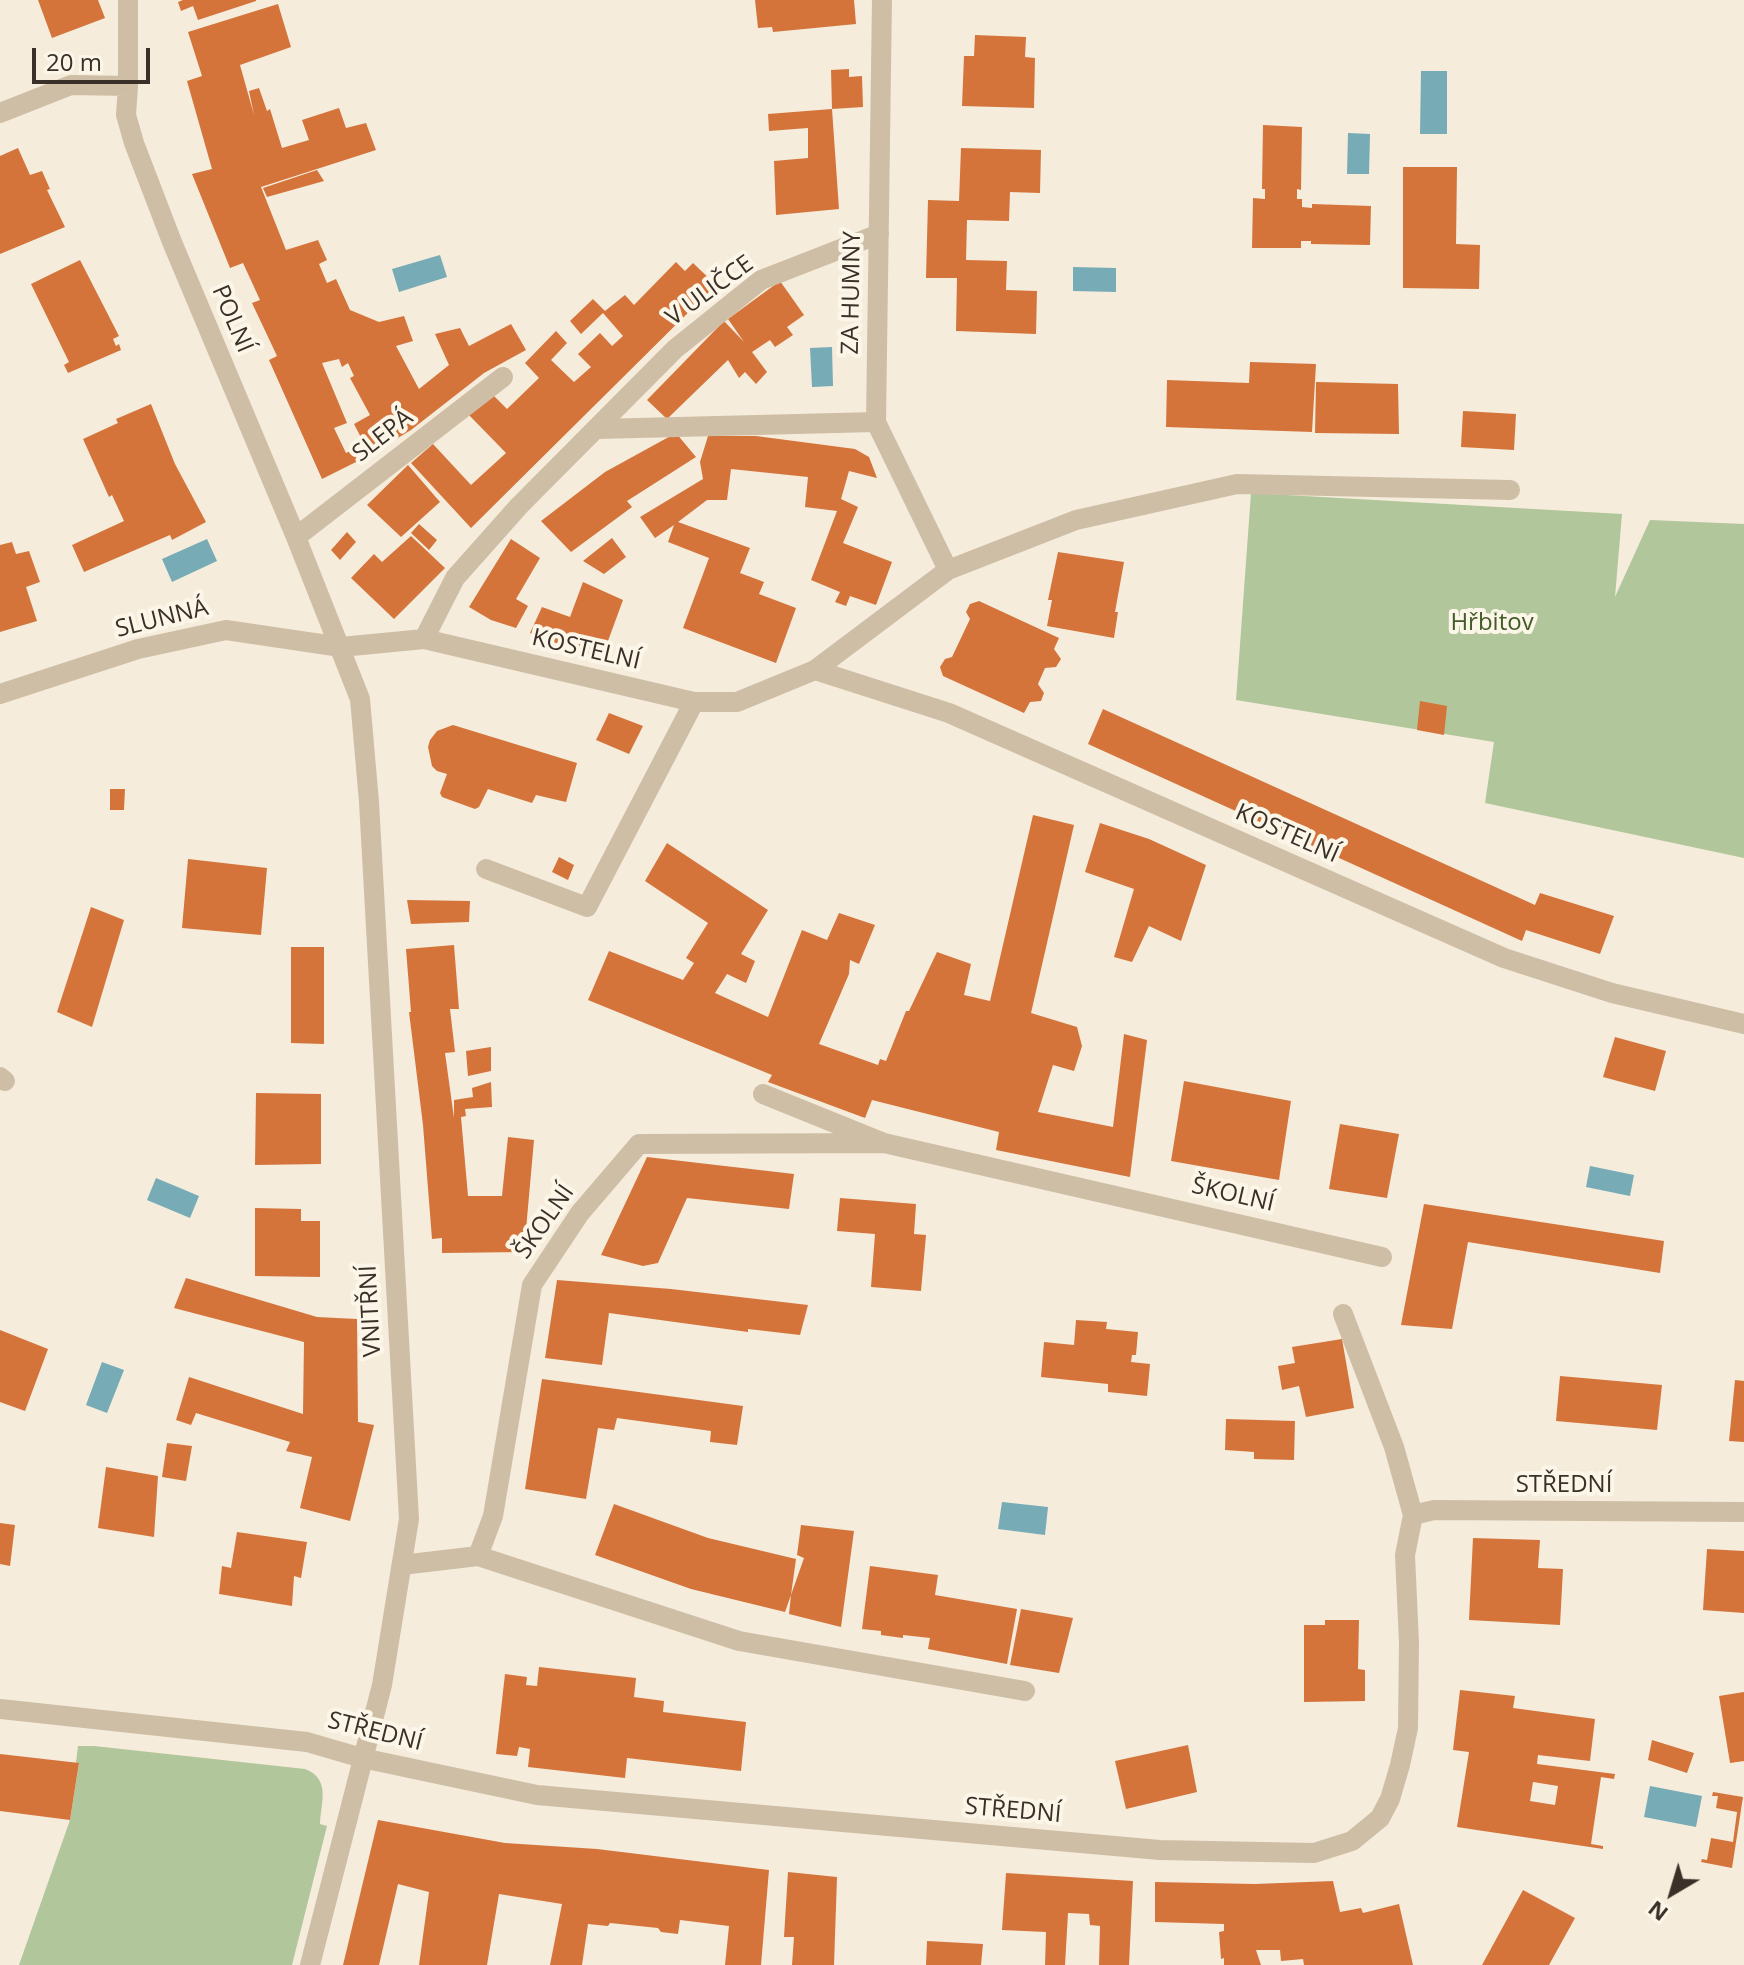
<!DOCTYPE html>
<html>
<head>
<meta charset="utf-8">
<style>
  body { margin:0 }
  #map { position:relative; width:1744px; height:1965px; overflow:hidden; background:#f5ecdc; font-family:"Open Sans",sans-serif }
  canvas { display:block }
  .north { position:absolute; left:1632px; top:1853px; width:80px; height:80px; -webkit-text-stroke:6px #fcf6e9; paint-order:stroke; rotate:218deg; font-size:22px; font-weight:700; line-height:32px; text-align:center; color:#3a3028 }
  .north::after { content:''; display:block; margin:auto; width:28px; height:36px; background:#3a3028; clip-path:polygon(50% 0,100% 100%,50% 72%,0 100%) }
  .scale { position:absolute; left:32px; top:48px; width:118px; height:36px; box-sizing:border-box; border:4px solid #3a3028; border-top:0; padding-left:10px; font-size:24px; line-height:28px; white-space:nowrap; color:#3a3028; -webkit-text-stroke:6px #fcf6e9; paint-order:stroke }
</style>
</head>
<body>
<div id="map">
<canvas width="1744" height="1965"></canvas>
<div class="north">N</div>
<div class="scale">20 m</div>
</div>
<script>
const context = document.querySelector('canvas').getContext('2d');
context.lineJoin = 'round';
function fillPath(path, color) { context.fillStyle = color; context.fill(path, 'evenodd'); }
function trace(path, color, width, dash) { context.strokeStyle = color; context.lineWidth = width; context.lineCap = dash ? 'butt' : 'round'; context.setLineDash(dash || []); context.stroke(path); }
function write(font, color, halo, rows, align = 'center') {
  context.font = font + ' "Open Sans",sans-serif'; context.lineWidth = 8; context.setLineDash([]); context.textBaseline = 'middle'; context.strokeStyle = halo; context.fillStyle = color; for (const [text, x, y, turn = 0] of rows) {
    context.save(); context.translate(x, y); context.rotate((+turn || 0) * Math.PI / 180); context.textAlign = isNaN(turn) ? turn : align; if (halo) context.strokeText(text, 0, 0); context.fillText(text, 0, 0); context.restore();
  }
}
const green = new Path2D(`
  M1251 493 1622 514 1615 597 1650 520 1744 524V858L1485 803 1494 742 1236 700Z
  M78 1746H94L305 1769C331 1779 321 1802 320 1824L327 1826 292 1965H19L70 1820 79 1764 76 1763Z`);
const water = new Path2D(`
  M1421 71H1447V134H1420Z
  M1348 133 1370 134 1369 174H1347Z
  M440 255 447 277 399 292 392 269Z
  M1073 267 1116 268V292L1073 291Z
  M832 347 833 386 812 387 810 348Z
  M207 539 217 561 172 582 162 559Z
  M1590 1166 1634 1175 1630 1196 1586 1187Z
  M156 1178 199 1196 190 1218 147 1200Z
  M102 1362 124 1370 107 1413 86 1405Z
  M1002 1502 1048 1507 1045 1535 998 1529Z
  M1650 1786 1702 1796 1696 1827 1644 1817Z`);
const building = new Path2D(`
  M38 0H98L105 18 52 38Z
  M183 0H256V1L198 20 193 6 181 11 178 2Z
  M755 0H854L856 24 773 32 772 27 758 28Z
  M278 4 291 47 240 65 254 115 249 91 259 88 267 111 270 109 282 148 309 140 302 120 339 108 346 128 366 123 376 150 261 187 286 250 318 240 327 260 319 264 327 283 336 279 350 310 379 322 404 316 413 341 396 346 419 389 449 365 435 334 460 328 469 346 511 324 526 350 484 373 411 430 370 455 354 424 370 415 350 378 354 376 348 363 342 367 339 359 322 363 347 423 334 428 346 453 358 448 364 458 322 479 269 360 277 356 252 303 260 300 243 263 230 268 192 174 212 169 187 81 202 76 188 32Z
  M975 35 1026 37 1025 57 1035 58 1034 108 962 106 964 56H974Z
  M849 69V77L862 76 863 107 832 109 831 70Z
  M832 109 839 209 776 215 774 161 808 158V128L769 131 768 114Z
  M1263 125 1302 127 1301 190 1297 189V199H1302V207L1312 208V204L1371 206 1370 245 1311 244V241H1301V248H1252L1253 198 1265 199V189H1262Z
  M18 148 30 175 42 171 50 189 47 190 65 227 0 254V156Z
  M961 148 1041 150 1040 193 1010 192 1009 221 967 220 966 260 1007 261 1006 290 1037 291 1036 334 956 331 957 278H926L928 200 959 201Z
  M1403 167H1457L1456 244 1480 245 1479 289 1403 288Z
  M317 170 324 181 267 197 263 188Z
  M80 260 119 336 113 339 116 346 119 344 121 350 68 373 64 365 69 362 31 284Z
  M676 262 685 271 693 263 716 285 471 528 411 463 433 444 471 485 506 453 468 414 491 393 507 409 539 378 525 363 556 331 567 343 551 360 574 382 591 367 578 354 600 333 612 346 623 336 603 313 581 334 570 321 593 299 605 311 625 295 634 305Z
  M780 281 804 315 787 327 793 335 775 347 770 340 752 352 767 372 756 384 745 372 739 378 728 360 667 419 647 400 724 321 744 342 728 319Z
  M1250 362 1316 364 1312 432 1166 427 1167 380 1249 383Z
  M1316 382 1398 384 1399 434 1315 433Z
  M151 404 175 464 206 522 172 540 170 535 84 572 72 545 124 521 112 495 109 497 83 439 118 423 116 419Z
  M1463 411 1516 414 1514 450 1461 447Z
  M676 433 696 457 627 501 632 507 571 552 541 521 605 472Z
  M708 436H756L855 449 869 457 877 478 849 471 841 499 858 507 843 543 892 562 876 605 850 596 846 606 835 602 840 592 811 580 837 511 805 507 808 477 731 469 727 500H707L678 522 750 548 740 573 764 582 759 594 796 608 776 663 683 628 709 558 668 542 674 525 655 538 640 517 703 479 700 462Z
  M408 465 440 502 401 537 367 505Z
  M419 524 437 540 429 550 411 533Z
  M347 532 356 542 340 560 331 550Z
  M411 536 445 568 394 619 351 578 374 554 382 562Z
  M612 538 626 557 604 574 583 561Z
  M511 539 540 558 516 599 528 606 516 628 491 620 469 607Z
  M12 542 16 554 29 551 40 582 26 587 37 621 0 632V545Z
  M1058 552 1124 562 1115 612H1118L1114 638 1047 626 1052 600H1048Z
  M583 582 623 600 601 660 530 633 542 607 570 617Z
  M979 601 1059 638 1054 649 1061 659 1056 667 1045 668 1038 684 1044 693 1041 701 1030 702 1024 713 943 676 940 667 945 659 952 657 970 619 966 612 970 604Z
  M1420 701 1447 706 1444 735 1417 730Z
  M1103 709 1535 905 1540 893 1614 916 1600 954 1526 930 1522 941 1088 744Z
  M609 713 643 726 629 754 596 740Z
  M453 725 577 763 566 802 536 795 532 803 488 789 479 807 475 809 442 797 440 793 447 774 437 771 432 766 428 747 430 740 437 731Z
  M110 789H125L124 810H110Z
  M1033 815 1074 825 1031 1013 1077 1027 1082 1046 1074 1071 1053 1065 1038 1112 1113 1127 1124 1034 1147 1040 1130 1177 996 1150 999 1132 872 1100 865 1118 768 1082 772 1075 588 1000 609 951 683 980 694 963 686 958 708 923 645 881 667 843 768 910 741 954 755 961 746 983 727 974 715 993 768 1017 802 930 827 940 839 913 875 925 859 964 850 960 849 974 819 1044 878 1065 880 1059 886 1061 906 1011H909L937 952 971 964 964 995 990 1001Z
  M1100 823 1149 839 1206 865 1181 941 1149 926 1132 962 1114 957 1134 889 1085 872Z
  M559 857 574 865 568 880 552 872Z
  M188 859 267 868 261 935 182 928Z
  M407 900 470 901 469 922 411 924Z
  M91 907 124 920 92 1027 57 1012Z
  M454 945 459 1009H450L455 1052 445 1053 454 1118V1100L473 1097 472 1088 491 1082 492 1107 465 1109 466 1116 461 1117 468 1196H502L508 1137 534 1140 524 1252 442 1253V1238L432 1239 423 1125 409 1012H411L406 949Z
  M291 947H324V1044L291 1043Z
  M1615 1037 1666 1051 1655 1091 1603 1077Z
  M491 1047V1071L468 1076 466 1051Z
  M1184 1081 1291 1101 1279 1180 1171 1161Z
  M256 1093 321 1094V1164L255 1165Z
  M1340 1124 1399 1134 1387 1198 1329 1189Z
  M647 1157 794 1174 789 1209 687 1198 658 1263 643 1266 601 1255Z
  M840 1198 916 1204 914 1234 926 1235 921 1291 871 1287 875 1234 837 1231Z
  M1424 1204 1664 1241 1660 1273 1468 1242 1452 1329 1401 1325Z
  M255 1208 301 1209V1221H320V1277L255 1276Z
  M186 1278 317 1317 357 1319 358 1422 374 1425 350 1521 300 1508 312 1457 286 1451 290 1442 196 1413 191 1425 176 1420 189 1377 303 1414 304 1342 174 1308Z
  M557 1280 671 1289 808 1305 800 1335 748 1329V1332L609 1313 602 1365 545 1358Z
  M1076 1320 1107 1322 1106 1329 1138 1332 1136 1355H1132L1131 1362 1150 1364 1147 1396 1108 1392V1384L1041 1377 1044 1342 1074 1345Z
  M0 1330 48 1349 25 1411 0 1402Z
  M1342 1339 1354 1408 1306 1417 1299 1386 1282 1390 1278 1366 1295 1363 1292 1347Z
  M1560 1376 1662 1385 1657 1430 1556 1421Z
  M542 1379 743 1406 737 1445 710 1442 711 1431 617 1418 614 1430 598 1428 586 1499 525 1489Z
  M1735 1380 1744 1381V1442L1729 1441Z
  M1226 1419 1295 1421 1294 1460 1254 1459V1452L1225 1450Z
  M167 1443 192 1446 186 1481 162 1477Z
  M106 1467 158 1476 154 1537 98 1528Z
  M614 1504 708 1538 796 1559 791 1595 785 1612 691 1589 595 1555Z
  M0 1523 15 1525 10 1566 0 1564Z
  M801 1525 854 1531 841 1627 789 1614 791 1595 804 1558 797 1555Z
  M237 1532 307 1542 301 1578 294 1576 292 1606 219 1594 222 1566 231 1568Z
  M1473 1538 1540 1540 1538 1568 1563 1569 1560 1625 1469 1620Z
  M1707 1549 1744 1551V1613L1703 1610Z
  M870 1566 938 1575 935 1595 1017 1609 1007 1664 928 1649 930 1638 903 1635V1638L881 1635V1631L862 1629Z
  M1021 1609 1073 1618 1059 1673 1010 1665Z
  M1325 1620H1359L1358 1669 1365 1670V1701L1304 1702V1625H1325Z
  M539 1667 636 1678 634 1697 664 1701 663 1712 746 1722 741 1771 627 1758 625 1778 528 1767 530 1749 519 1747 517 1756 496 1754 505 1674 527 1677 526 1685 537 1686Z
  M1460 1690 1515 1696 1513 1708 1595 1719 1590 1761 1538 1755 1537 1764 1615 1774 1614 1779 1601 1777 1591 1844 1603 1846V1849L1457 1827 1469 1752 1453 1750ZM1533 1782 1558 1786 1555 1805 1530 1801Z
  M1744 1692V1761L1730 1763 1719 1696Z
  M1652 1740 1694 1753 1687 1773 1648 1760Z
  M1188 1745 1197 1792 1126 1809 1115 1761Z
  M0 1754 79 1763 70 1820 0 1811Z
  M1713 1792 1743 1797 1732 1868 1701 1862 1702 1859 1707 1860 1711 1838 1733 1842 1737 1812 1716 1808 1718 1796H1712Z
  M378 1820 505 1843 597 1849 769 1870 761 1965H725L729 1926 680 1920 678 1934 661 1932 658 1928 610 1923 608 1926 588 1924 582 1965H550L562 1904 499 1894 487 1965H419L429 1892 398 1884 379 1965H343Z
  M788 1872 837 1877 834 1965H792L794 1937H784Z
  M1006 1873 1133 1881 1129 1965H1099L1100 1926 1090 1925 1089 1914 1068 1913 1065 1965H1045L1046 1932 1002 1930Z
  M1333 1881 1340 1912 1361 1908 1363 1913 1399 1904 1413 1965H1304L1303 1959 1281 1961 1280 1950H1256L1261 1965H1224V1958L1221 1959 1219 1932 1224 1931V1924L1155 1922V1882L1255 1884Z
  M1523 1890 1575 1918 1549 1965H1482Z
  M927 1941 983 1944 981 1965H926Z`);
const service = new Path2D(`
  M486 869 587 907 694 702`);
const minor = new Path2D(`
  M128 0V86L126 115 134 143 172 242 296 537 360 699 369 802 409 1519 382 1685 310 1965
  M882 0 876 422 948 570
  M0 113 71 85 128 86
  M598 429 876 422
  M296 537 503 377
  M424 639 455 578 519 506 675 349 761 280 879 234
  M815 670 949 713 1504 958 1612 993 1744 1024
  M0 694 138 649 226 630 341 647 424 639 694 702H737L815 670 948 570 1076 520 1237 484 1510 490
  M0 1077 5 1081
  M763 1094 884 1143 1382 1257
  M1343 1314 1394 1447 1413 1515
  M478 1556 739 1641 1025 1691
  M402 1565 478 1556 493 1516 532 1285 580 1213 639 1144 884 1143
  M0 1709 307 1742 362 1758 537 1795 1160 1850 1314 1853 1352 1841 1380 1818 1390 1799 1400 1765 1408 1728 1409 1643 1405 1555 1413 1515 1434 1510 1744 1512`);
const streetNames = [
  ["V ULIČCE",710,291,-36],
  ["ZA HUMNY",852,293,-89],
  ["POLNÍ",232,319,67],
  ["SLEPÁ",383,436,-38],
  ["SLUNNÁ",162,619,-14],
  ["KOSTELNÍ",586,650,13],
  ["KOSTELNÍ",1287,834,24],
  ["ŠKOLNÍ",1233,1195,13],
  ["ŠKOLNÍ",545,1222,-55],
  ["VNITŘNÍ",371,1311,-93],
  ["STŘEDNÍ",1564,1485],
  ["STŘEDNÍ",375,1732,14],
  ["STŘEDNÍ",1013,1811,5]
];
const parkNames = [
  ["Hřbitov",1492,623]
];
fillPath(green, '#b1c69a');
fillPath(water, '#77abb6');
fillPath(building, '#d4743b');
trace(service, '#cfbea6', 20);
trace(minor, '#cfbea6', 20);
write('24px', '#3a3028', '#fcf6e9', streetNames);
write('24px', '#425b28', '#fcf6e9', parkNames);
</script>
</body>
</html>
